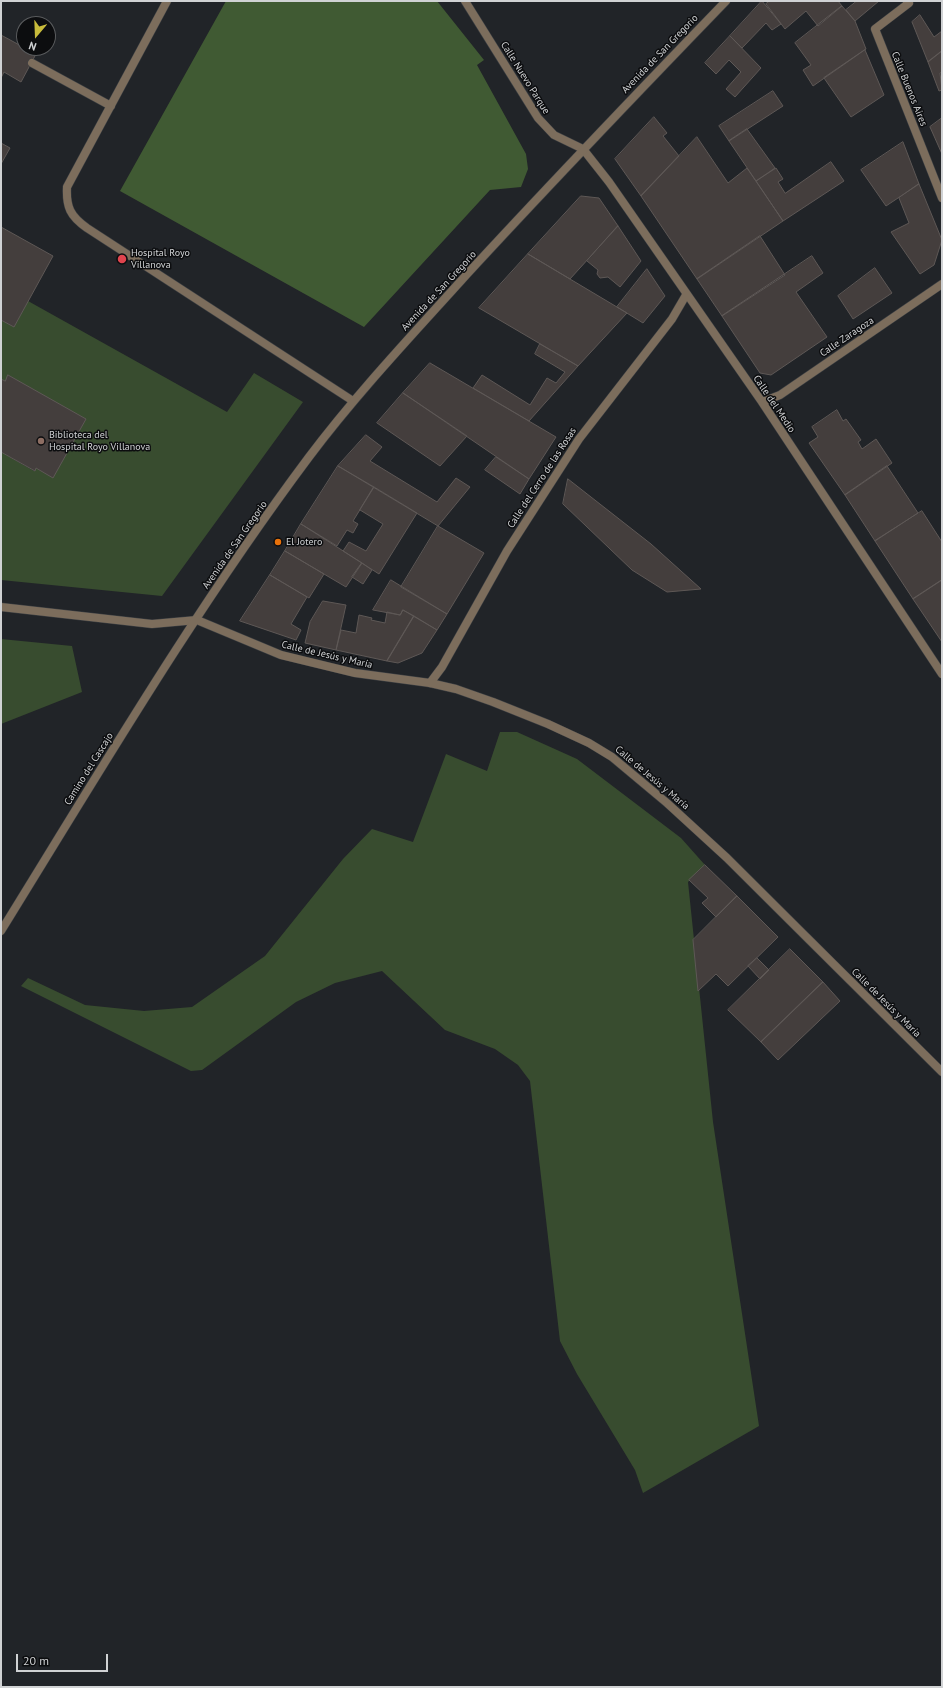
<!DOCTYPE html>
<html>
<head>
<meta charset="utf-8">
<style>
  body { margin:0 }
  #map { position:relative; width:943px; height:1688px; overflow:hidden; background:#212428; font-family:"PT Sans",sans-serif }
  canvas { display:block }
  .frame { position:absolute; inset:0; border:2px solid #d0d2d4; pointer-events:none }
  .north { position:absolute; left:16px; top:16px; width:40px; height:40px; box-sizing:border-box; background:#0c0d0f; border:1px solid #5a5c5e; border-radius:50%; rotate:199deg; font-size:11px; font-weight:700; line-height:16px; text-align:center; color:#d0d2d4 }
  .north::after { content:''; display:block; margin:auto; width:14px; height:18px; background:#c8bb3b; clip-path:polygon(50% 0,100% 100%,50% 72%,0 100%) }
  .scale { position:absolute; left:16px; top:1654px; width:92px; height:18px; box-sizing:border-box; border:2px solid #d0d2d4; border-top:0; padding-left:5px; font-size:12px; line-height:14px; white-space:nowrap; color:#d0d2d4; -webkit-text-stroke:3px #0c0d0f; paint-order:stroke }
</style>
</head>
<body>
<div id="map">
<canvas width="943" height="1688"></canvas>
<div class="frame"></div>
<div class="north">N</div>
<div class="scale">20 m</div>
</div>
<script>
const context = document.querySelector('canvas').getContext('2d');
context.lineJoin = 'round';
function fillPath(path, color) { context.fillStyle = color; context.fill(path, 'evenodd'); }
function trace(path, color, width, dash) { context.strokeStyle = color; context.lineWidth = width; context.lineCap = dash ? 'butt' : 'round'; context.setLineDash(dash || []); context.stroke(path); }
function write(font, color, halo, rows, align = 'center') {
  context.font = font + ' "PT Sans",sans-serif'; context.lineWidth = 3; context.setLineDash([]); context.textBaseline = 'middle'; context.strokeStyle = halo; context.fillStyle = color; for (const [text, x, y, turn = 0] of rows) {
    context.save(); context.translate(x, y); context.rotate((+turn || 0) * Math.PI / 180); context.textAlign = isNaN(turn) ? turn : align; if (halo) context.strokeText(text, 0, 0); context.fillText(text, 0, 0); context.restore();
  }
}
const green = new Path2D(`
  M28 301 227 412 254 373 303 402 162 596 1 580V452L34 471 36 468 53 477 5 381 1 379V320Z
  M1 639 72 646 82 692 1 724Z
  M500 732H517L577 759 681 838 705 865 688 882 713 1122 759 1426 643 1493 635 1470 577 1374 560 1341 530 1081 518 1065 495 1049 445 1030 382 971 335 983 296 1002 202 1070 191 1071 21 986 28 978 85 1005 144 1011 192 1007 265 956 343 859 372 829 413 842 446 754 487 771Z`);
const forest = new Path2D(`
  M226 1H437L484 60 477 65 526 154 528 169 521 187 490 190 364 327 120 191Z`);
const building = new Path2D(`
  M762 1 781 24 772 30 766 23 742 48 730 36Z
  M770 1H838L842 6 818 26 806 11 785 29 766 4Z
  M857 1H879L855 21 846 10Z
  M842 6 855 21 866 49 813 86 803 70 811 65 795 43Z
  M920 15 934 37 942 31V51L928 62 912 22Z
  M1 35 36 54 21 82 4 72 1 78Z
  M730 36 761 68 735 97 726 89 741 72 729 60 716 74 705 63Z
  M865 50 884 95 851 117 824 78Z
  M942 51V72L940 73 942 90 939 91 928 62Z
  M773 91 783 106 729 141 719 126Z
  M654 117 667 133 663 136 679 156 641 196 615 159Z
  M942 118V154L930 127Z
  M747 129 775 168 756 181 729 141Z
  M697 137 728 183 747 168 783 221 697 279 641 196Z
  M903 142 919 184 886 206 861 170Z
  M1 143 10 148 1 164Z
  M831 162 844 181 783 221 756 181 776 168 783 179 778 182 785 193Z
  M919 184 942 240 934 265 920 274 891 232 909 223 899 198Z
  M581 196 599 198 618 226 570 279 528 254Z
  M618 226 641 261 620 287 608 277 600 278 597 274 598 270 587 261Z
  M1 227 53 256 14 327 1 320Z
  M760 236 785 275 722 316 697 279Z
  M528 254 627 313 578 366 479 308Z
  M812 256 823 273 796 292 827 337 771 375 760 373 722 316Z
  M875 268 892 293 853 319 838 296Z
  M647 269 665 296 643 323 617 307Z
  M540 344 578 366 529 421 473 388 482 375 530 405 547 378 556 383 565 372 535 354Z
  M430 363 556 437 529 479 403 393Z
  M8 375 86 419 53 478 36 468 35 471 1 452V379L5 381Z
  M403 393 467 436 440 466 377 423Z
  M837 410 843 421 846 419 861 440 858 442 862 449 876 439 892 463 845 495 809 443 818 437 812 427Z
  M366 435 382 447 370 461 437 502 456 478 470 487 438 526 338 466Z
  M496 457 529 479 520 494 485 470Z
  M338 466 374 487 353 521 358 524 353 533 347 530 337 546 301 524Z
  M887 466 918 513 875 541 845 495Z
  M568 479 651 544 701 589 667 592 632 570 563 504Z
  M374 487 417 513 379 574 343 551 349 542 366 551 383 524 360 510Z
  M922 511 942 542V580L913 599 875 541Z
  M301 524 362 563 346 587 285 551Z
  M438 526 484 553 447 614 401 587Z
  M285 551 324 574 309 598 270 575Z
  M362 563 372 570 363 584 352 577Z
  M270 575 307 597 291 624 301 630 296 640 240 621Z
  M391 580 447 614 437 630 403 610 400 615 373 610Z
  M942 580V642L913 599Z
  M323 601 346 605 336 650 305 643 310 622Z
  M403 610 414 616 387 661 336 650 341 630 356 633 359 615 372 618 371 620 385 623 387 612 400 615Z
  M414 616 437 630 422 653 398 663 387 661Z
  M705 865 737 896 716 917 702 903 708 898 689 880Z
  M737 896 778 937 728 986 716 974 698 991 693 940Z
  M790 949 823 982 761 1042 728 1010Z
  M757 958 769 970 760 979 748 966Z
  M823 982 840 1001 778 1060 761 1042Z`);
const service = new Path2D(`
  M167 1 67 187C66 207 70 216 87 228L353 401
  M32 63 111 106
  M1 607 152 624 197 620`);
const minor = new Path2D(`
  M465 1 538 118 554 135 583 149 609 182 762 402 942 674
  M907 1 909 3 875 29 942 198
  M762 402 780 395 942 284
  M430 683 442 667 507 551 579 439 672 319 686 295`);
const tertiary = new Path2D(`
  M197 620 281 655 355 673 430 683 456 689 493 702 548 724 589 743 612 757 667 803 727 858 942 1072
  M1 931C100 771 196 608 309 457 358 392 414 333 468 273 553 181 639 91 726 1`);
const markers = [
  [122,259,5,"#e0444e"],
  [41,441,4,"#8d6e63"],
  [278,542,4,"#e8710a"]
];
const streetNames = [
  ["Avenida de San Gregorio",660,54,-46],
  ["Calle Nuevo Parque",525,78,58],
  ["Calle Buenos Aires",909,89,68],
  ["Avenida de San Gregorio",439,291,-47],
  ["Calle Zaragoza",847,337,-34],
  ["Calle del Medio",774,404,56],
  ["Calle del Cerro de las Rosas",542,478,-57],
  ["Avenida de San Gregorio",235,545,-55],
  ["Calle de Jesús y María",327,655,13],
  ["Camino del Cascajo",89,769,-58],
  ["Calle de Jesús y María",652,778,40],
  ["Calle de Jesús y María",886,1003,45]
];
const poiNames = [
  ["Hospital Royo",131,253],
  ["Villanova",131,265],
  ["Biblioteca del",49,435],
  ["Hospital Royo Villanova",49,447],
  ["El Jotero",286,542]
];
fillPath(green, '#384c2f');
fillPath(forest, '#405a33');
fillPath(building, '#443e3d');
trace(building, '#5e5856', 1);
trace(service, '#3d4044', 9);
trace(minor, '#3d4044', 9);
trace(tertiary, '#3d4044', 9);
trace(service, '#7c6d5c', 8);
trace(minor, '#7c6d5c', 8);
trace(tertiary, '#7c6d5c', 8);
for (const [x, y, r, color] of markers) { const dot = new Path2D(); dot.arc(x, y, r, 0, 2 * Math.PI); context.fillStyle = color; context.fill(dot); trace(dot, '#0c0d0f', 1.5); }
write('10px', '#d0d2d4', '#0c0d0f', streetNames);
write('10px', '#d0d2d4', '#0c0d0f', poiNames, 'left');
</script>
</body>
</html>
